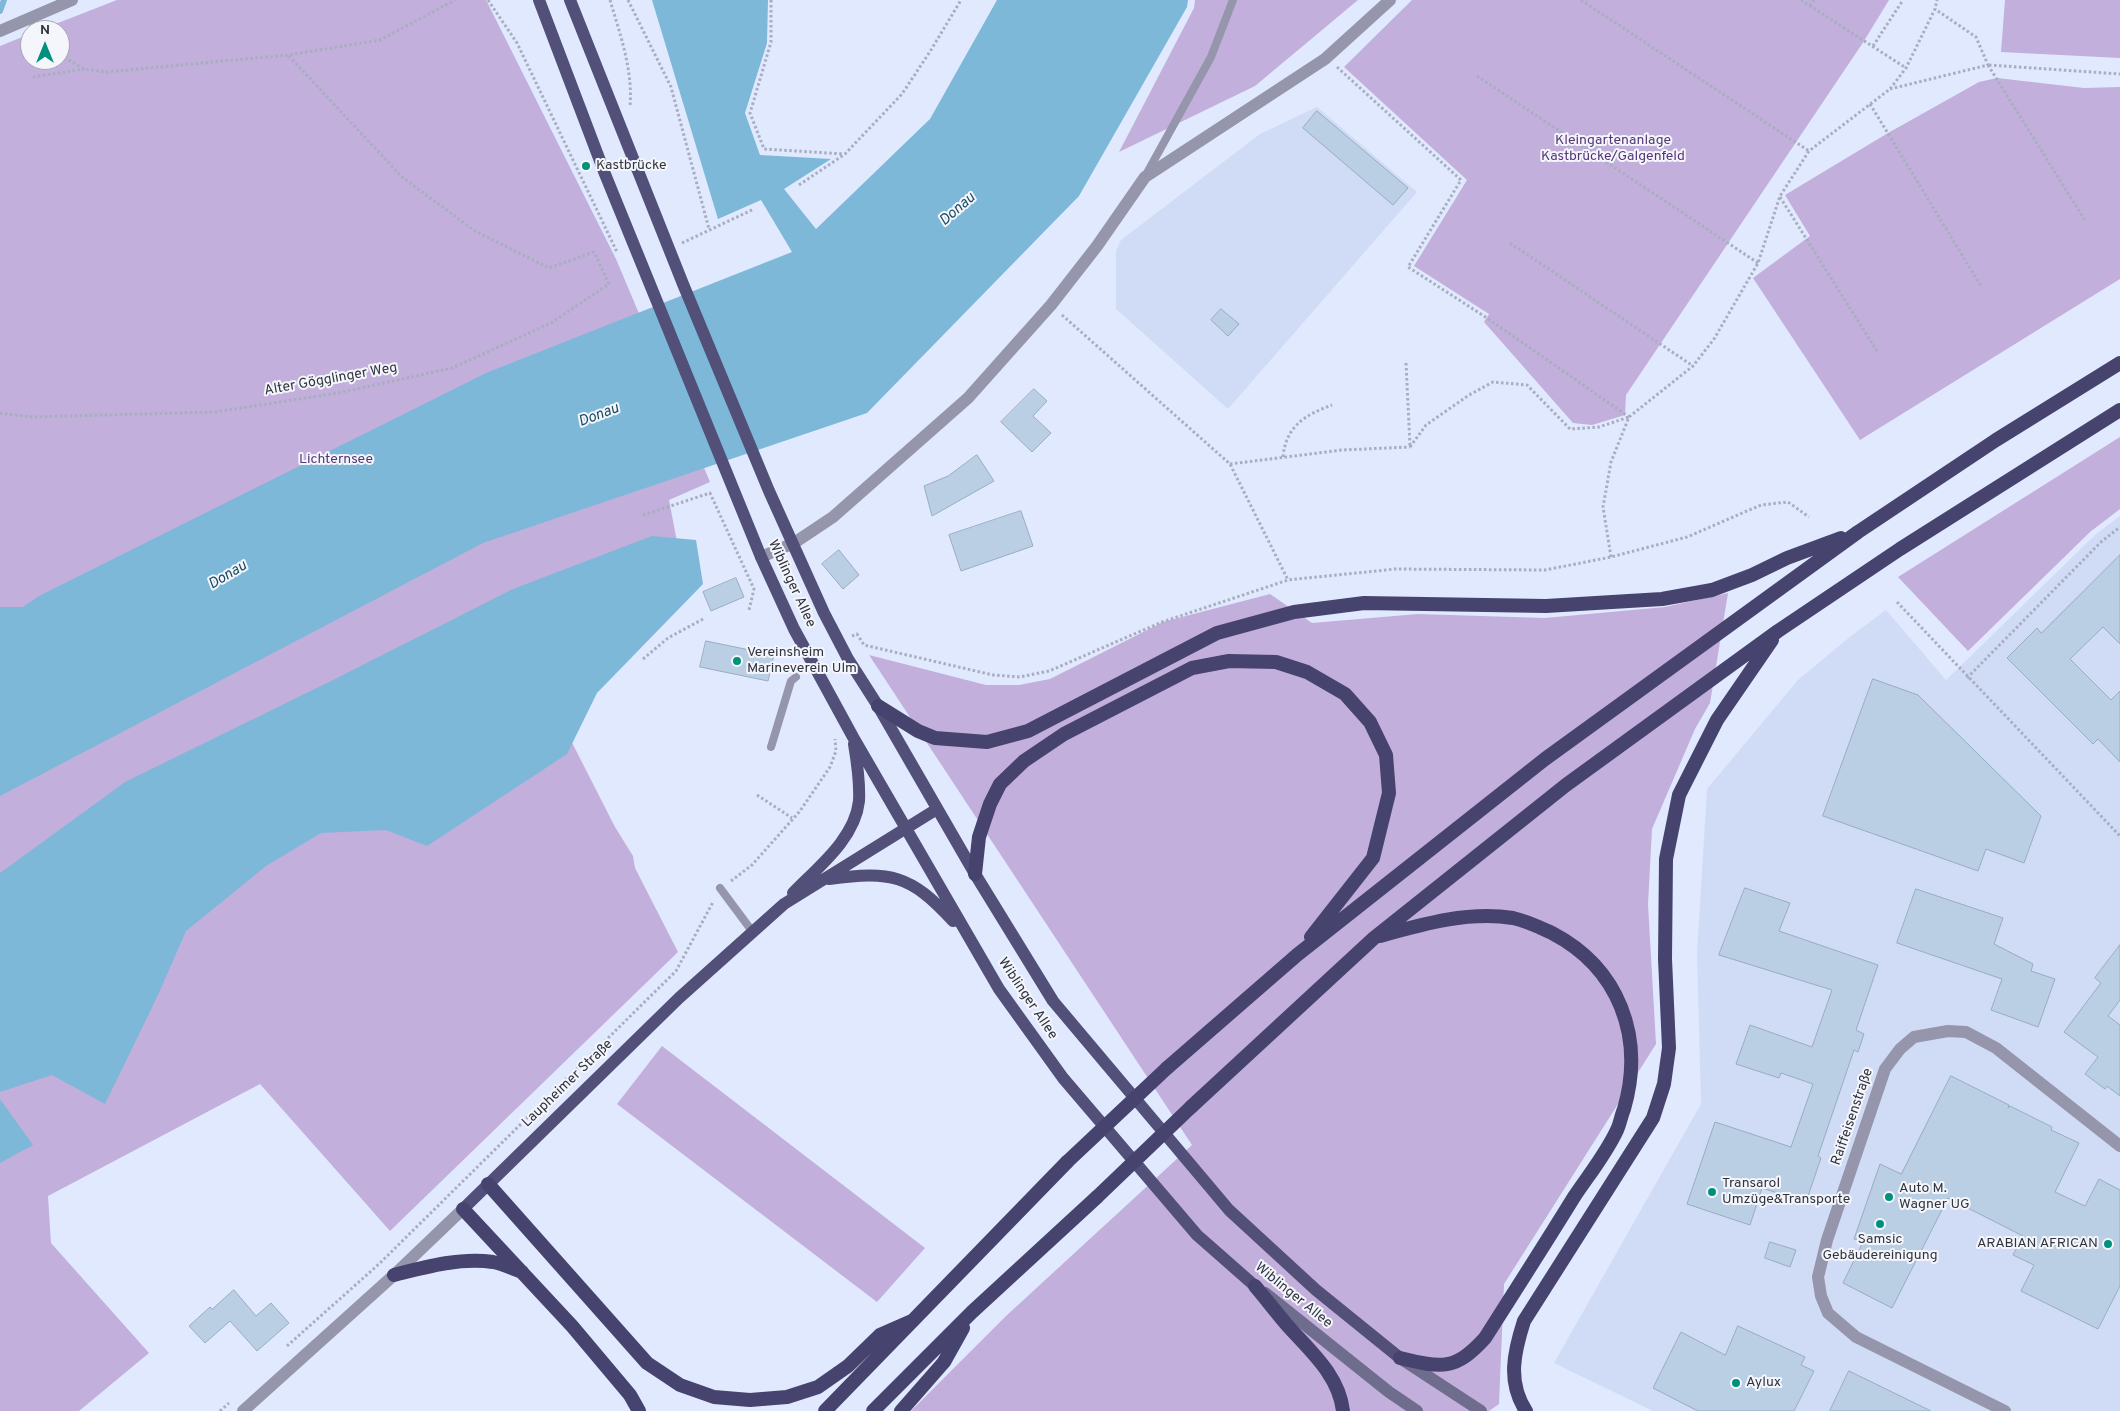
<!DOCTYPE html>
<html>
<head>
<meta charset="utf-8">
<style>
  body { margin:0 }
  #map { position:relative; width:2120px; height:1411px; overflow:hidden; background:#e1e9fe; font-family:Overpass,sans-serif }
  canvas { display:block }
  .north { position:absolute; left:20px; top:20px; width:50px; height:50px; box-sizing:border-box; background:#f4f6fc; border:1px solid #a6a8b0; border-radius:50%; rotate:0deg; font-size:14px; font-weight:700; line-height:20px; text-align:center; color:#30343e }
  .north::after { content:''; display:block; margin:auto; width:18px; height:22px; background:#00917d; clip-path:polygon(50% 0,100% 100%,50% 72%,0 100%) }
</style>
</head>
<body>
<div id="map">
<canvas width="2120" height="1411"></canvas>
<div class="north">N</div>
</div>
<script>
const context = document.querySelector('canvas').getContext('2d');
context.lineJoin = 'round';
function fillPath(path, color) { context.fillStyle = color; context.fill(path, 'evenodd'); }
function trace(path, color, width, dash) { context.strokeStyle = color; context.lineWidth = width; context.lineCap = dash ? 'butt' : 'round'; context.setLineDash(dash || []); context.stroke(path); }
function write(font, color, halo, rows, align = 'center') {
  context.font = font + ' Overpass,sans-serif'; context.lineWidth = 4; context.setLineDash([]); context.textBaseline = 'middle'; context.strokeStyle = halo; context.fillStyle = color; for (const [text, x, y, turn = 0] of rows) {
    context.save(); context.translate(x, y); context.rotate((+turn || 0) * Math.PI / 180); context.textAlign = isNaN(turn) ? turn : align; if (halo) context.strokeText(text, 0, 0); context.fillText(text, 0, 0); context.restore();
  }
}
const built = new Path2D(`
  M1317 107 1417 192 1228 409 1116 309V251L1121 240 1260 134Z
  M2120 516V1411H1653L1554 1363 1701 1104 1697 953 1707 789 1798 680 1851 636 1886 610 1946 680 2095 535Z`);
const green = new Path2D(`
  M117 0H486L616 259 710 482 669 500 688 599 563 725 615 827 633 856 635 868 678 952 390 1231 260 1084 48 1196 51 1243 149 1353 79 1411H0V46L30 34V60H60V30H40Z
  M1195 0H1358L1255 86 1119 152 1194 8Z
  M1412 0H1889L1864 41 1626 395 1625 415 1592 425 1573 423 1484 322 1489 314 1414 266 1467 180 1344 67Z
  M2005 0H2120V58L2001 52Z
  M1997 78 2084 88 2120 87V279L1860 440 1753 278 1810 236 1785 195 1888 133 1979 82Z
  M2120 437V509L2090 532 1968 651 1898 577Z
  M1728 593 1710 703 1695 729 1652 829 1648 904 1656 1044 1504 1284 1499 1404 1489 1411H911L1006 1316 1192 1145 869 655 986 685H1019L1050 679 1163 622 1270 594 1312 623 1418 614 1545 618 1665 607Z
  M662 1046 925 1248 877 1302 617 1104Z`);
const water = new Path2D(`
  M652 0H768L767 43 745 113 760 155 831 159 784 189 816 229 930 119 997 0H1188L1187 7 1079 196 867 413 483 543 0 796V607H23L39 596 486 373 792 252 761 200 718 219Z
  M652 536 696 540 703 584 597 693 567 754 427 846 386 830 321 833 266 866 186 931 158 995 105 1104 52 1075 0 1092V873L125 782 333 680 513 589Z
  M0 1099 33 1145 0 1163Z`);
const stream = new Path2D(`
  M0 11 4 0`);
const building = new Path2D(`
  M1317 111 1408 188 1393 205 1303 128Z
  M1221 309 1239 324 1228 336 1211 320Z
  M1034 389 1047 401 1033 416 1051 433 1032 452 1001 422Z
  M977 455 994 481 932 516 924 486 948 476Z
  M1021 511 1033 546 961 571 949 535Z
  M839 550 859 575 843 589 822 564Z
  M2120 555V644L2103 627 2070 659 2111 700 2120 691V762L2098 739 2093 744 2007 658 2037 628 2041 633Z
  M736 578 744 597 711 611 703 592Z
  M706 641 774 655 768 681 700 667Z
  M1873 679 1918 695 2041 816 2024 863 1986 849 1978 871 1823 816Z
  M1745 888 1790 903 1779 931 1878 965 1856 1030 1864 1034 1858 1052 1854 1050 1818 1156 1821 1158 1806 1202 1762 1188 1750 1225 1687 1204 1715 1122 1791 1147 1813 1084 1781 1073 1779 1078 1736 1064 1750 1025 1812 1047 1832 990 1719 955Z
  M1916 889 2003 918 1994 944 2033 964 2031 971 2055 979 2038 1027 1991 1010 2002 979 1897 943Z
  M2120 945V1000L2108 1016 2120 1025V1096L2107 1086 2105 1089 2085 1074 2098 1057 2064 1032 2101 983 2095 978Z
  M1951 1076 2009 1105 2008 1108 2010 1106 2052 1127 2051 1130 2079 1143 2055 1192 2085 1206 2099 1179 2120 1190V1286L2098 1329 2021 1291 2034 1265 2013 1255 2023 1236 1948 1198 1892 1308 1843 1283 1863 1242 1854 1239 1880 1164 1901 1174Z
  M1770 1242 1796 1250 1790 1267 1765 1258Z
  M234 1290 256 1316 271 1303 289 1323 257 1351 230 1321 205 1343 189 1326 210 1307 212 1309Z
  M1738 1326 1805 1357 1801 1365 1814 1371 1794 1411H1698L1653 1388 1681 1332 1725 1355Z
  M1849 1371 1931 1411H1830Z`);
const path = new Path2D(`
  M488 0 517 43 617 252
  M610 0C620 34 633 70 630 106
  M628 0 671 87 709 229
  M771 0V42L750 113 764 149 844 154
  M1581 0 1809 151
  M1801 0 1906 68
  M1810 6 1814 0
  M1873 46 1903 0
  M60 55 84 69 106 72 288 55 380 40 455 0
  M1988 65 2086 222
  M1989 65 2120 74
  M1337 67 1461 180 1408 267 1487 318 1629 417
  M1477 76 1758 263
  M33 77 84 69
  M1890 89 1988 65 1976 37 1935 9
  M1870 104 1981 286
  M799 185 845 154 902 94 931 50 961 0
  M1780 197 1877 351
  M682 243 754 209
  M1510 243 1693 366
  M1062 315 1230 464 1288 580
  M1406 363 1410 446
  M0 413 32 417 215 412 338 393 452 368 551 323 609 284 594 252 549 268 475 231 402 177 288 55
  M1410 447 1426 425 1469 395 1493 382 1527 385 1570 429 1599 427 1629 417
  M1283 457C1286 426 1305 415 1332 405
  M1230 464 1342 450 1410 447
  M643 515 710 493 754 589 749 610
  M1611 557 1603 507 1611 462 1629 417 1693 366 1714 339 1758 263 1780 196 1809 151 1890 89 1906 68 1935 9 1937 0
  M1897 602 2120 836
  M852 636 857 634 864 645 993 675 1020 677 1049 671 1162 622 1288 580 1395 569 1545 570 1611 557 1687 537 1761 505 1788 502 1809 517
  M643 659 668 638 705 618
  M1967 678 2101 542 2120 527
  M757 795 792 818
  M731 881 752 865 800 811 830 767 836 751 835 739
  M287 1346 379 1264 676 971 713 902
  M220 1411 229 1403`);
const service = new Path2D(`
  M29 19 39 30
  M1147 173 1211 57 1233 0
  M771 747 791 681 796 677
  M720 888 752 931`);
const minor = new Path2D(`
  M761 557 794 543 833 517 968 398 1051 305 1097 246 1145 177 1325 59 1390 0
  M2005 1411 1856 1337 1828 1313 1821 1296 1818 1277 1827 1240 1885 1069 1900 1049 1914 1037 1948 1031 1966 1032 1996 1048 2120 1146`);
const tertiary = new Path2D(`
  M0 31 72 0
  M243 1411 394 1275 463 1209`);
const secondary = new Path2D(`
  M1265 1293 1389 1392 1417 1411
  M1403 1360 1481 1411`);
const primary = new Path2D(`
  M539 0 605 174 761 557 794 629 853 737 999 989 1063 1078 1197 1235 1255 1286
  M570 0 683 284 769 491 824 613 848 659 878 706 975 874 1053 1001 1229 1210 1316 1290 1400 1358
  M829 879C891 871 910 874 953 921
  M793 893C817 868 855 839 859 801 860 783 857 762 854 744
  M463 1209 679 998 784 904 937 809`);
const trunk = new Path2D(`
  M878 706 918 731 935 738 987 742 1028 731 1217 633 1294 612 1364 603 1546 606 1662 599 1712 590 1752 575 1787 558 1841 538
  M975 874 979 837 990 804 1000 784 1024 761 1064 734 1192 668 1229 661 1276 662 1307 672 1345 694 1370 722 1386 755 1389 793 1373 858 1311 937
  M1380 936C1423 924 1468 911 1513 918 1527 921 1539 927 1552 933 1619 968 1645 1037 1624 1109 1621 1116 1620 1124 1617 1130 1606 1154 1588 1176 1574 1197 1545 1244 1515 1291 1485 1338 1455 1371 1442 1368 1400 1358
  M1167 1068 1297 955 1545 759 1858 532 1996 440 2120 363
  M1191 1107 1374 938 1566 785 1778 631 1900 549 2120 410
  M488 1184 647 1363 680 1385 714 1397 750 1400 787 1397 818 1387 848 1366 880 1335 912 1321
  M463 1209 572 1326 630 1395 639 1411
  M394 1275C425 1267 461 1257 493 1262 503 1264 513 1269 522 1272
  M1255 1286C1266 1299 1276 1312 1287 1325 1310 1351 1339 1375 1343 1411
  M825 1411 1067 1162
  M873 1411 972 1312 1097 1197
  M901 1411 944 1362 963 1328
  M1526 1411C1507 1382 1514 1352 1524 1321L1653 1118 1664 1084 1669 1048 1665 959 1666 859 1679 795 1717 720 1772 640`);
const trunkBridge = new Path2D(`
  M1067 1162 1167 1068
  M1097 1197 1191 1107`);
const markers = [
  [586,166,5,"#00917d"],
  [737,661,5,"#00917d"],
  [1712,1192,5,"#00917d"],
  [1889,1197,5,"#00917d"],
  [1880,1224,5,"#00917d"],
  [2108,1244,5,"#00917d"],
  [1736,1383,5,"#00917d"]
];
const parkNames = [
  ["Kleingartenanlage",1613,141],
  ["Kastbrücke/Galgenfeld",1613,157],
  ["Lichternsee",336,460]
];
const poiNames = [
  ["Kastbrücke",596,166],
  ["Vereinsheim",747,653],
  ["Marineverein Ulm",747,669],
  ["Transarol",1722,1184],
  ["Umzüge&Transporte",1722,1200],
  ["Auto M.",1899,1189],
  ["Wagner UG",1899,1205],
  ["Samsic",1880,1240,"center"],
  ["Gebäudereinigung",1880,1256,"center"],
  ["ARABIAN AFRICAN",2098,1244,"right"],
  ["Aylux",1746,1383]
];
const streetNames = [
  ["Alter Gögglinger Weg",331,380,-10],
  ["Wiblinger Allee",791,584,65],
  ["Wiblinger Allee",1027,999,56],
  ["Laupheimer Straße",568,1084,-44],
  ["Raiffeisenstraße",1853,1117,-71],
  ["Wiblinger Allee",1293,1296,39]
];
const waterNames = [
  ["Donau",958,210,-41],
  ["Donau",599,416,-21],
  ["Donau",228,576,-31]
];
fillPath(built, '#d0dbf5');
fillPath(green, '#c2afdb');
fillPath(water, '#7db8d8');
trace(stream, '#7db8d8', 6);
fillPath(building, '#bacfe4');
trace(building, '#99acc1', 1);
trace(path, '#a8aec0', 3, [2.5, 2.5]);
trace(service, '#9595ac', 8);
trace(minor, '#9595ac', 12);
trace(tertiary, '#9595ac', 12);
trace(secondary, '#6e6d8e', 12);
trace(primary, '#525078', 12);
trace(trunk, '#46446e', 14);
trace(trunkBridge, '#46446e', 14);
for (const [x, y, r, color] of markers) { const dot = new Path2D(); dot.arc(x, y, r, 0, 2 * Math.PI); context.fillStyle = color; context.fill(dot); trace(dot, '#f4f6fc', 2); }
write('14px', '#553675', '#f4f6fc', parkNames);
write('14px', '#30343e', '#f4f6fc', poiNames, 'left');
write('14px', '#30343e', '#f4f6fc', streetNames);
write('italic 15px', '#1a4a60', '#f4f6fc', waterNames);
</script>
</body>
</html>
